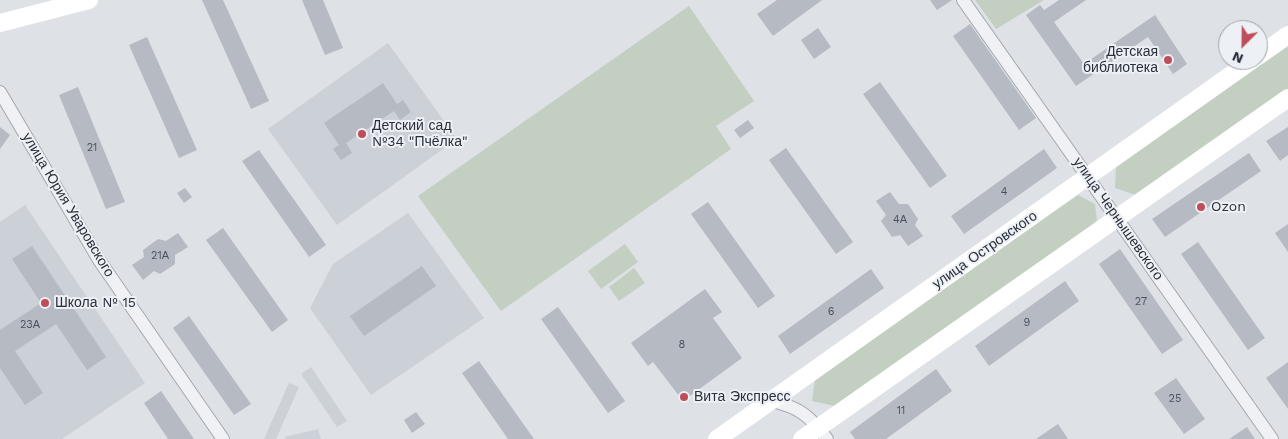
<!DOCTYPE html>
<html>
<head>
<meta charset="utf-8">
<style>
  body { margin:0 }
  #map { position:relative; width:1288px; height:439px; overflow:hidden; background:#dee1e6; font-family:"Work Sans",sans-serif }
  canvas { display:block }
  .north { position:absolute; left:1218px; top:20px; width:50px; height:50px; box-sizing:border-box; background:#edf0f4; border:1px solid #9fa3aa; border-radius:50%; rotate:203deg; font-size:14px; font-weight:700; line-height:20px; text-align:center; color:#292f3b }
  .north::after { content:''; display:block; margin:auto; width:18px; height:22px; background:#bf4e5b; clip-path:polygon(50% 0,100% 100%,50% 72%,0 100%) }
</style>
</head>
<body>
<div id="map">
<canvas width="1288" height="439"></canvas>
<div class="north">N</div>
</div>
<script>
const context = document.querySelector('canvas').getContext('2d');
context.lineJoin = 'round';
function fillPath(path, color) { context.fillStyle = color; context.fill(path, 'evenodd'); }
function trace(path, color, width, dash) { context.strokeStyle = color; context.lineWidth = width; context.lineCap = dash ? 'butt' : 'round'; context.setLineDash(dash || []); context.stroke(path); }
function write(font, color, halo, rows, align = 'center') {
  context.font = font + ' "Work Sans",sans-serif'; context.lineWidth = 4; context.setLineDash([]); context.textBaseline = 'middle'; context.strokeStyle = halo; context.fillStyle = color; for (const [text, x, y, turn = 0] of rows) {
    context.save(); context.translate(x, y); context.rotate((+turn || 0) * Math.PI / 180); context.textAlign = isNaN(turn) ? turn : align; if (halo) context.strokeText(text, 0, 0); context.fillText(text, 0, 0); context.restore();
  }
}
const built = new Path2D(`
  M388 43 457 139 337 225 268 129Z
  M25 205 145 383 62 439H0V222Z
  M408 213 484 318 371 395 310 308 333 264Z
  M311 367 347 421 337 427 301 374Z
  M289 383 299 387 276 439H264Z
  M318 429 321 439H286L285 437Z`);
const green = new Path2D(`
  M975 0H1044L996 29Z
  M689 6 754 101 716 126 731 149 501 311 418 196Z
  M1288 46V89L1136 195 1115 188 1116 167Z
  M1078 195 1095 204 1097 222 835 406 812 401 815 379Z
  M625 244 638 262 601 289 588 271Z
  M634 268 645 283 619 301 609 287Z`);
const building = new Path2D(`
  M202 0H223L269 101 251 109Z
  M302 0H323L343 48 325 55Z
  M777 0H822L773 36 757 14Z
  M930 0H952L937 10Z
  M1059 0H1086L1054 22 1084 64 1155 15 1187 64 1173 74 1148 37 1076 86 1026 15 1040 5 1044 10Z
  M970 24 1036 118 1019 130 953 36Z
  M818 28 831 47 814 59 801 40Z
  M147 37 197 150 179 158 129 45Z
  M880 82 947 176 930 188 863 94Z
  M383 83 397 104 403 100 411 112 400 120 394 111 346 143 352 153 341 160 333 149 339 145 324 123Z
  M78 87 125 202 106 209 59 95Z
  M748 120 754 128 740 138 734 130Z
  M0 127 10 135 0 149Z
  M1288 127V155L1280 161 1266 141Z
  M786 148 853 242 836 254 769 160Z
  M1044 149 1057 168 964 234 951 216Z
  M259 150 326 245 309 257 242 161Z
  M1249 153 1261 171 1165 237 1152 219Z
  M185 188 192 197 184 203 177 193Z
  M890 192 899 204H908L918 219 915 225 923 236 908 246 900 235 892 237 881 221 886 215 876 201Z
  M708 202 775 296 758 308 691 214Z
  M1288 224V252L1275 233Z
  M223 228 288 320 272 332 206 240Z
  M178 233 188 247 175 255V264L160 274 154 271 143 280 132 265 144 257 143 250 158 239 166 241Z
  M1198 242 1265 338 1248 350 1181 254Z
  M32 246 106 357 87 370 56 324 15 351 43 393 25 405 0 368V330L41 303 12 259Z
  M1120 249 1183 340 1162 354 1099 264Z
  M422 266 436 286 364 336 350 316Z
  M871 269 884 288 790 354 778 336Z
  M1065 281 1079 301 989 366 975 346Z
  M705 289 722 312 713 318 742 358 683 401 653 362 648 366 631 343Z
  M558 307 625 401 608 413 541 319Z
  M189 316 251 404 234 415 173 328Z
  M479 361 534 439H508L462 373Z
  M1288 362V409L1266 378Z
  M936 369 952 391 886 439H855L850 432Z
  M1176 378 1205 419 1184 434 1154 393Z
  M161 391 194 439H168L144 403Z
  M416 412 425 424 412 433 404 420Z
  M1058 424 1068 439H1036Z
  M1247 427 1255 439H1229Z`);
const minor = new Path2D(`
  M963 0 1272 439
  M0 92 99 260 223 439
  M771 401C799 407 810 416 827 439`);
const secondary = new Path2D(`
  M0 23 89 0
  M1258 56 1288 35
  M717 439 1252 60
  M802 439 1288 98`);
const markers = [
  [1168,60,5,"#bf4e5b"],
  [362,134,5,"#bf4e5b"],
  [1201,207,5,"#bf4e5b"],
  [45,303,5,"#bf4e5b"],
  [684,397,5,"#bf4e5b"]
];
const numberNames = [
  ["21",92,148],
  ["4",1004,192],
  ["4А",900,220],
  ["21А",160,256],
  ["27",1141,302],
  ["6",831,312],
  ["9",1027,323],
  ["23А",30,325],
  ["8",682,345],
  ["25",1175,399],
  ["11",901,411]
];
const poiNames = [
  ["Детская",1158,52,"right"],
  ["библиотека",1158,68,"right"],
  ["Детский сад",372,126],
  ["№34 \"Пчёлка\"",372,142],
  ["Ozon",1211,207],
  ["Школа № 15",55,303],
  ["Вита Экспресс",694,397]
];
const streetNames = [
  ["улица Юрия Уваровского",68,205,59],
  ["улица Чернышевского",1118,219,55],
  ["улица Островского",985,250,-35]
];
fillPath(built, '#ccd0d7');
fillPath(green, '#c3cfc0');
fillPath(building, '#b6bac2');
trace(minor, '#a4a8af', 14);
trace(minor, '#f0f1f5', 12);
trace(secondary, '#fff', 18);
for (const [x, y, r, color] of markers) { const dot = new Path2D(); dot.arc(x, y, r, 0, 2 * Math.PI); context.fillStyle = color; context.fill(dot); trace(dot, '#edf0f4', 2); }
write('11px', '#4c525d', null, numberNames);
write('14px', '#292f3b', '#edf0f4', poiNames, 'left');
write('14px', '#292f3b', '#edf0f4', streetNames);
</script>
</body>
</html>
